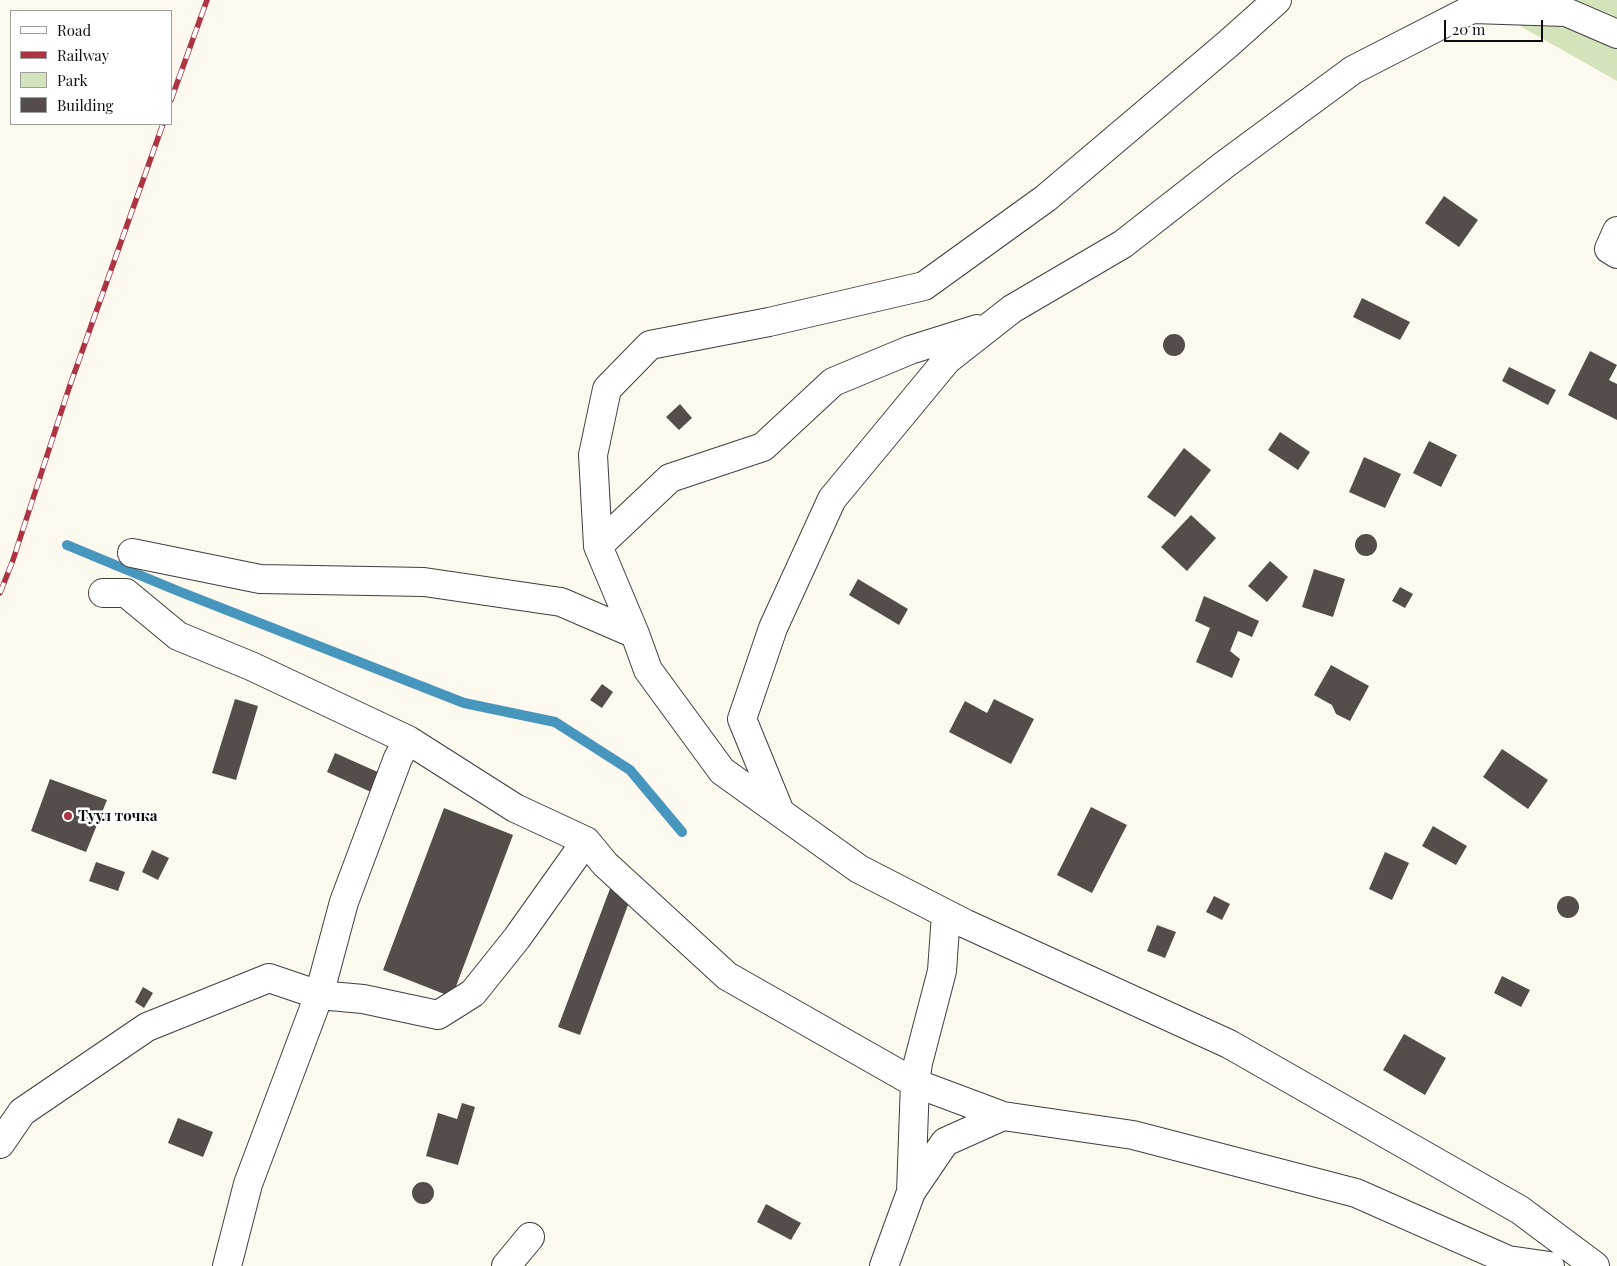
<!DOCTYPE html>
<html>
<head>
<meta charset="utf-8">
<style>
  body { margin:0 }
  #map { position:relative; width:1617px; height:1266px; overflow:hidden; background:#fdf9ee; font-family:"Playfair Display",serif }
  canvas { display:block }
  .legend { position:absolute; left:10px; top:10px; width:162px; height:115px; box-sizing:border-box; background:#fff; border:1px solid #9e9e9e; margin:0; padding:6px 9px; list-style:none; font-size:15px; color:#0c0c0c }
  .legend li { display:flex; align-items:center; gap:10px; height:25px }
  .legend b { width:25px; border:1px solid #9e9e9e }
  .scale { position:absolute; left:1444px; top:20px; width:99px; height:22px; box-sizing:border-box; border:2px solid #0c0c0c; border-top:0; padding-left:6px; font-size:15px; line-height:18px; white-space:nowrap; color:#0c0c0c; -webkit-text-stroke:4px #fff; paint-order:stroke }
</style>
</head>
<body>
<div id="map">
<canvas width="1617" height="1266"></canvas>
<ul class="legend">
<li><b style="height:6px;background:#fff"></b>Road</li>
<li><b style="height:6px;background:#ad3442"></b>Railway</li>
<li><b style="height:14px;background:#d3e4bb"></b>Park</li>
<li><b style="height:14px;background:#544d4a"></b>Building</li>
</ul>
<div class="scale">20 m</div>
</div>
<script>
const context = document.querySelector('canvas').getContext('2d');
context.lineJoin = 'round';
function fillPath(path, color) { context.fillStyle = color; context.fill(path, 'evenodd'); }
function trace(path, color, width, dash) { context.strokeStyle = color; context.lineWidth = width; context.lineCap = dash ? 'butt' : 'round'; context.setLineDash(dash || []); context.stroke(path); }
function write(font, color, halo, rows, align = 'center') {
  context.font = font + ' "Playfair Display",serif'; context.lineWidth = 5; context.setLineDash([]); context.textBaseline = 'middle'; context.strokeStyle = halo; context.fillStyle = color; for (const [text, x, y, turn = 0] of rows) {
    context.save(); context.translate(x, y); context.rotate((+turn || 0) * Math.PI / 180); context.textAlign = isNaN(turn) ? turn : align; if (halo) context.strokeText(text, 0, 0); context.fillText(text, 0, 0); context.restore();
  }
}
const green = new Path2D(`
  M1474 0H1617V81Z`);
const stream = new Path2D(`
  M67 545 178 591 464 703 555 722 630 770 682 832`);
const building = new Path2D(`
  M1444 196 1478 220 1459 247 1425 223Z
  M1362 298 1410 322 1400 340 1353 317Z
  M1163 345a11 11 0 1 1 22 0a11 11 0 1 1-22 0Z
  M1590 351 1617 365 1609 380 1617 384V420L1568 395Z
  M1509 367 1556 390 1548 405 1502 381Z
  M680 404 692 418 679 430 666 417Z
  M1280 432 1310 452 1298 470 1268 450Z
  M1429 441 1457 455 1441 487 1413 473Z
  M1184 448 1211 470 1175 517 1147 497Z
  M1364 457 1401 474 1385 508 1349 492Z
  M1191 515 1216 538 1187 571 1161 547Z
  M1355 545a11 11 0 1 1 22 0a11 11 0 1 1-22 0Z
  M1270 561 1288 577 1267 602 1248 586Z
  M1314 569 1345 579 1333 617 1302 607Z
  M858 579 908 609 899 625 849 595Z
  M1400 587 1413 594 1405 608 1392 601Z
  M1204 596 1259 621 1252 637 1238 631 1230 651 1240 659 1232 678 1196 662 1210 628 1195 621Z
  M1331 665 1369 686 1350 721 1336 714 1332 705 1314 695Z
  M602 684 613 692 602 708 590 700Z
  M235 699 258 706 236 780 212 773Z
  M994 699 1034 719 1011 764 949 732 965 701 987 713Z
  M1502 749 1548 780 1528 809 1483 777Z
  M335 753 380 773 371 792 327 772Z
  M50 779 107 800 86 852 31 831Z
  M1091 807 1127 825 1092 893 1057 875Z
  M444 808 513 835 452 997 383 970Z
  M1433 826 1467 846 1456 865 1422 846Z
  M152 850 169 858 158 880 142 872Z
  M1385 852 1409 863 1392 900 1369 889Z
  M96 862 125 872 118 891 89 881Z
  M611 886 632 894 580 1035 558 1027Z
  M1557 907a11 11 0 1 1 22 0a11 11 0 1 1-22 0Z
  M1214 896 1230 904 1222 920 1206 912Z
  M1157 925 1176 932 1165 958 1147 951Z
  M1502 976 1530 990 1521 1007 1494 993Z
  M143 987 153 993 144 1008 135 1002Z
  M1404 1034 1446 1058 1425 1095 1383 1070Z
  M462 1103 475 1107 458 1165 426 1156 438 1113 457 1119Z
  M178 1118 213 1132 203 1157 168 1143Z
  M412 1193a11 11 0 1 1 22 0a11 11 0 1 1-22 0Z
  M766 1204 801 1223 791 1240 757 1222Z`);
const minor = new Path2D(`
  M1617 231 1609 249 1617 254
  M598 546 670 478 763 447 833 382 910 350 977 329
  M132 553 260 579 424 582 561 602 635 634 648 670 722 771 859 869 966 924 1229 1044 1520 1210 1595 1266
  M103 593H126L178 636 251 666 408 740 515 808 586 841
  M635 634 598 546 593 455 607 389 650 345 769 322 924 286 1046 198 1229 43 1277 0
  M780 812 742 719 773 628 832 499 947 360 1012 309 1123 244 1224 165 1353 70 1472 9 1566 12 1617 34
  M0 1144 22 1112 147 1027 269 978 319 995 344 902 398 758 408 740
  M911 1192 915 1083 918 1063 942 971 946 914
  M227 1266 248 1184 319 995 363 999 438 1015 473 993 517 938 586 841 605 864 727 976 915 1083 1003 1116
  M506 1266 530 1237
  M884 1266 911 1192 945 1142 1003 1116 1133 1135 1356 1193 1508 1260 1550 1266`);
const rail = new Path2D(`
  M171 100 207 0
  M0 593 13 560 69 388 163 124`);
const markers = [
  [68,816,5,"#ad3442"]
];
const poiNames = [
  ["Туул точка",78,816]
];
fillPath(green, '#d3e4bb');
trace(stream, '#4796be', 10);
fillPath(building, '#544d4a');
trace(minor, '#3f3f3f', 30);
trace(minor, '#fff', 28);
trace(rail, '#ad3442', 5.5);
trace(rail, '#fff', 4, [11]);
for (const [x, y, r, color] of markers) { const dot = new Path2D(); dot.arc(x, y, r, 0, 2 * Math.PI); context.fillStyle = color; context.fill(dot); trace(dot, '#fff', 2); }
write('bold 15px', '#0c0c0c', '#fff', poiNames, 'left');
</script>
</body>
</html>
